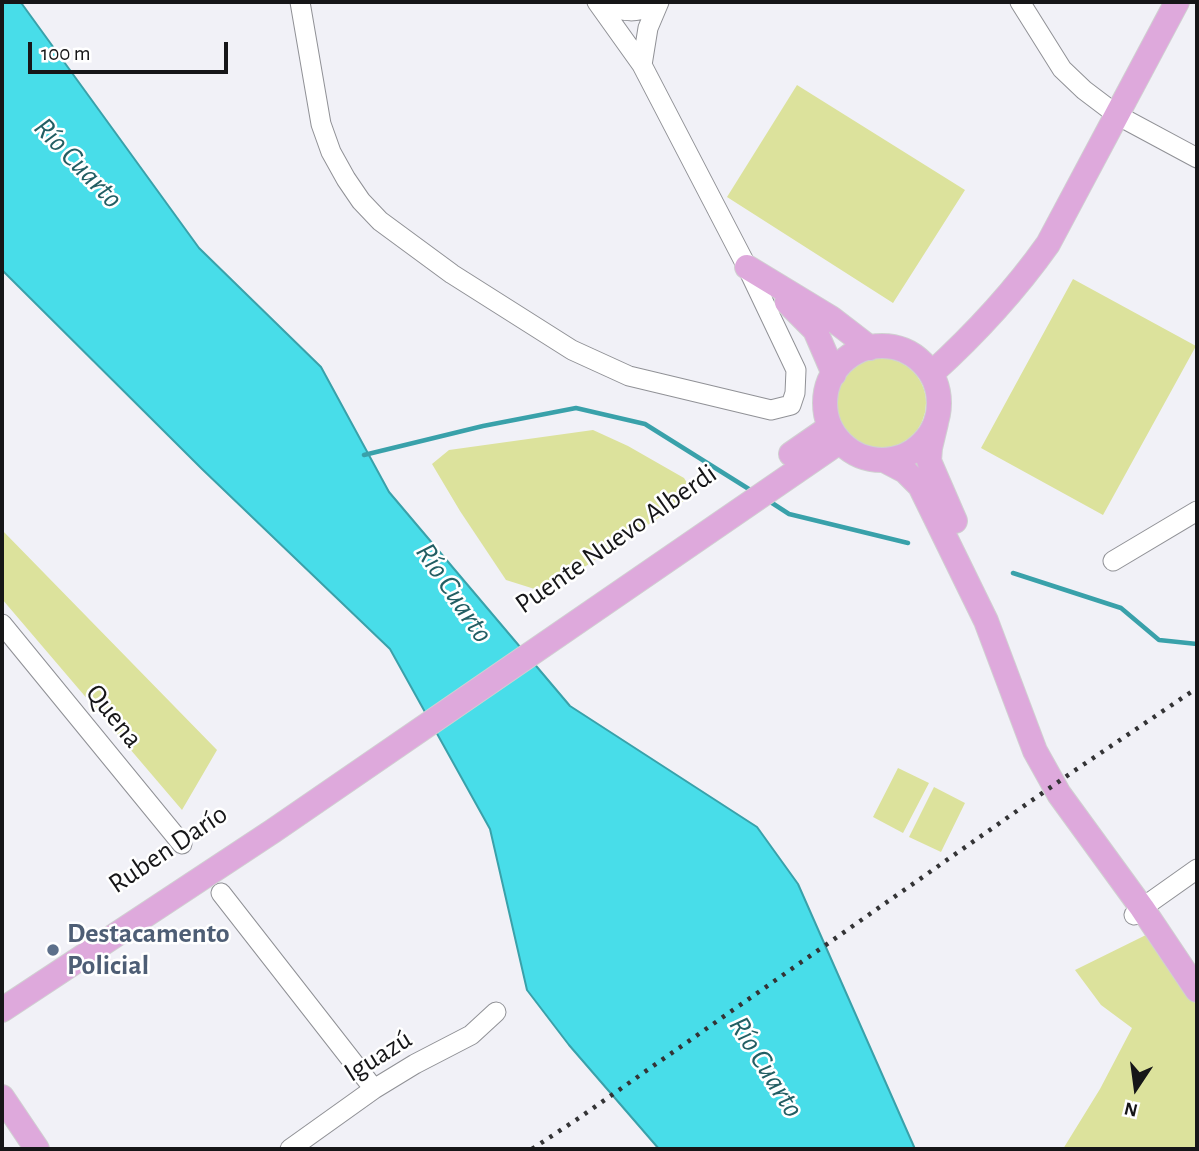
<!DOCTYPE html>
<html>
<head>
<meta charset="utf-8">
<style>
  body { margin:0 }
  #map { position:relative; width:1199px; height:1151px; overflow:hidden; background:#f1f1f7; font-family:"Alegreya Sans",sans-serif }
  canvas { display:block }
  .frame { position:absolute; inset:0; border:4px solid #161618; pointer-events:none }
  .north { position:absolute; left:1101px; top:1053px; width:70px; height:70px; -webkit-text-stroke:5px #fff; paint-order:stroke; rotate:193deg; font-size:19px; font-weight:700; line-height:28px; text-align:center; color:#161618 }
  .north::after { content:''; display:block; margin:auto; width:24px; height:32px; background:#161618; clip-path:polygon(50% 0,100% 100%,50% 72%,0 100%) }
  .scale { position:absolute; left:28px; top:42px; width:200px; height:32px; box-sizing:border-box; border:4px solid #161618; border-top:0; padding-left:9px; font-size:21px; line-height:24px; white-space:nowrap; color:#161618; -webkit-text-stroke:5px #fff; paint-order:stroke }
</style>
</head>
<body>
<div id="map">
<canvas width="1199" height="1151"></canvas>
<div class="frame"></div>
<div class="north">N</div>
<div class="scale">100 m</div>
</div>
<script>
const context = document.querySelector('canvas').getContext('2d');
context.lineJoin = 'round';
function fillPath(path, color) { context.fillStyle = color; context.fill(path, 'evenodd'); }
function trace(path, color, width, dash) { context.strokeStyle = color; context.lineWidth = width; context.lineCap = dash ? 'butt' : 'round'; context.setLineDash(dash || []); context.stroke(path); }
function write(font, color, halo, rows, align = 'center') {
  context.font = font + ' "Alegreya Sans",sans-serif'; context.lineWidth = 5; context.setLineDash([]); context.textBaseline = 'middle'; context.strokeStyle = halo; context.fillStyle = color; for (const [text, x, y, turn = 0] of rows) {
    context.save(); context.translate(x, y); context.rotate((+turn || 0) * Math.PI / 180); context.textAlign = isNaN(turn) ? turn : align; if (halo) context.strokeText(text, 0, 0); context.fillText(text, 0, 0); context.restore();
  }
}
const green = new Path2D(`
  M797 85 965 190 893 303 727 197Z
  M1073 279 1196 346 1103 515 981 448Z
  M836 403a45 45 0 1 1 90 0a45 45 0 1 1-90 0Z
  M593 430 628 446 684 478 694 494 586 566 541 591 506 580 460 511 432 464 449 450Z
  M2 530 217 750 182 810 2 599Z
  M898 768 929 783 903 833 873 817Z
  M934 787 965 803 941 852 909 837Z
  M1148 934 1197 1006V1149H1063L1100 1089 1132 1028 1101 1005 1075 970Z`);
const water = new Path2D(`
  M2 2H19L22 4 199 248 321 367 389 492 570 706 757 827 798 884 915 1149H659L569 1045 527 990 490 829 390 649 202 469 2 270Z`);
const stream = new Path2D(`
  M364 455 483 426 576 408 645 424 752 491
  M769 501 789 514 908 543
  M1013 573 1121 608 1159 640 1197 644`);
const minor = new Path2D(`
  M300 2 321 124 331 152 346 179 361 201 380 221 452 274 572 350 629 376 771 410 791 405 795 393 796 370 747 267 642 65 597 2
  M1020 2 1062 69 1084 90 1117 115 1197 158
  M603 4C627 13 634 13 657 5
  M642 65 648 28 659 2
  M1113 561 1197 511
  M2 624 182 844
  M221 893 374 1089
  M1134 915 1149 903 1197 869
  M290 1149 374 1089 415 1064 471 1035 496 1012`);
const major = new Path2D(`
  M747 267 831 318 870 348
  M787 302 815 330 834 374
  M825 403a57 57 0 1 1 114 0a57 57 0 1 1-114 0Z
  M931 374C975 334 1014 292 1048 244L1177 2
  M936 423 930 448 929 461 955 521
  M791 454 830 427
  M884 460 905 471 920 486 986 621 1035 751 1059 794 1142 908 1197 990
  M2 1010 273 831 839 442
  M2 1097 37 1149`);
const rail = new Path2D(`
  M532 1149 579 1118 1071 773 1197 688`);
const markers = [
  [53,950,7,"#5c6f8a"]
];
const streetNames = [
  ["Puente Nuevo Alberdi",616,539,-35],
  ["Quena",114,716,51],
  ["Ruben Darío",168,849,-34],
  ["Iguazú",378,1056,-32]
];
const serviceNames = [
  ["Destacamento",67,934],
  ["Policial",67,966]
];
const waterNames = [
  ["Río Cuarto",78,163,46],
  ["Río Cuarto",454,593,56],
  ["Río Cuarto",766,1067,58]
];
fillPath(green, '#dce29c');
fillPath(water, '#48dde9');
trace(water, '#39a1aa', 2);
trace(stream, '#39a1aa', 4.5);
trace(minor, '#909196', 21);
trace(major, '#d0d0d1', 26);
trace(minor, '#fff', 19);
trace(major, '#dea9dc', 24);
trace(rail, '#333335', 4.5, [3.5, 7]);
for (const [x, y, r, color] of markers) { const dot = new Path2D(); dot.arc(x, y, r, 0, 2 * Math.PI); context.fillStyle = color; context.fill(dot); trace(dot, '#fff', 2.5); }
write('28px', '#161618', '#fff', streetNames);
write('bold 28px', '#4e5e75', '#fff', serviceNames, 'left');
write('italic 30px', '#225e63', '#fff', waterNames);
</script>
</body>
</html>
